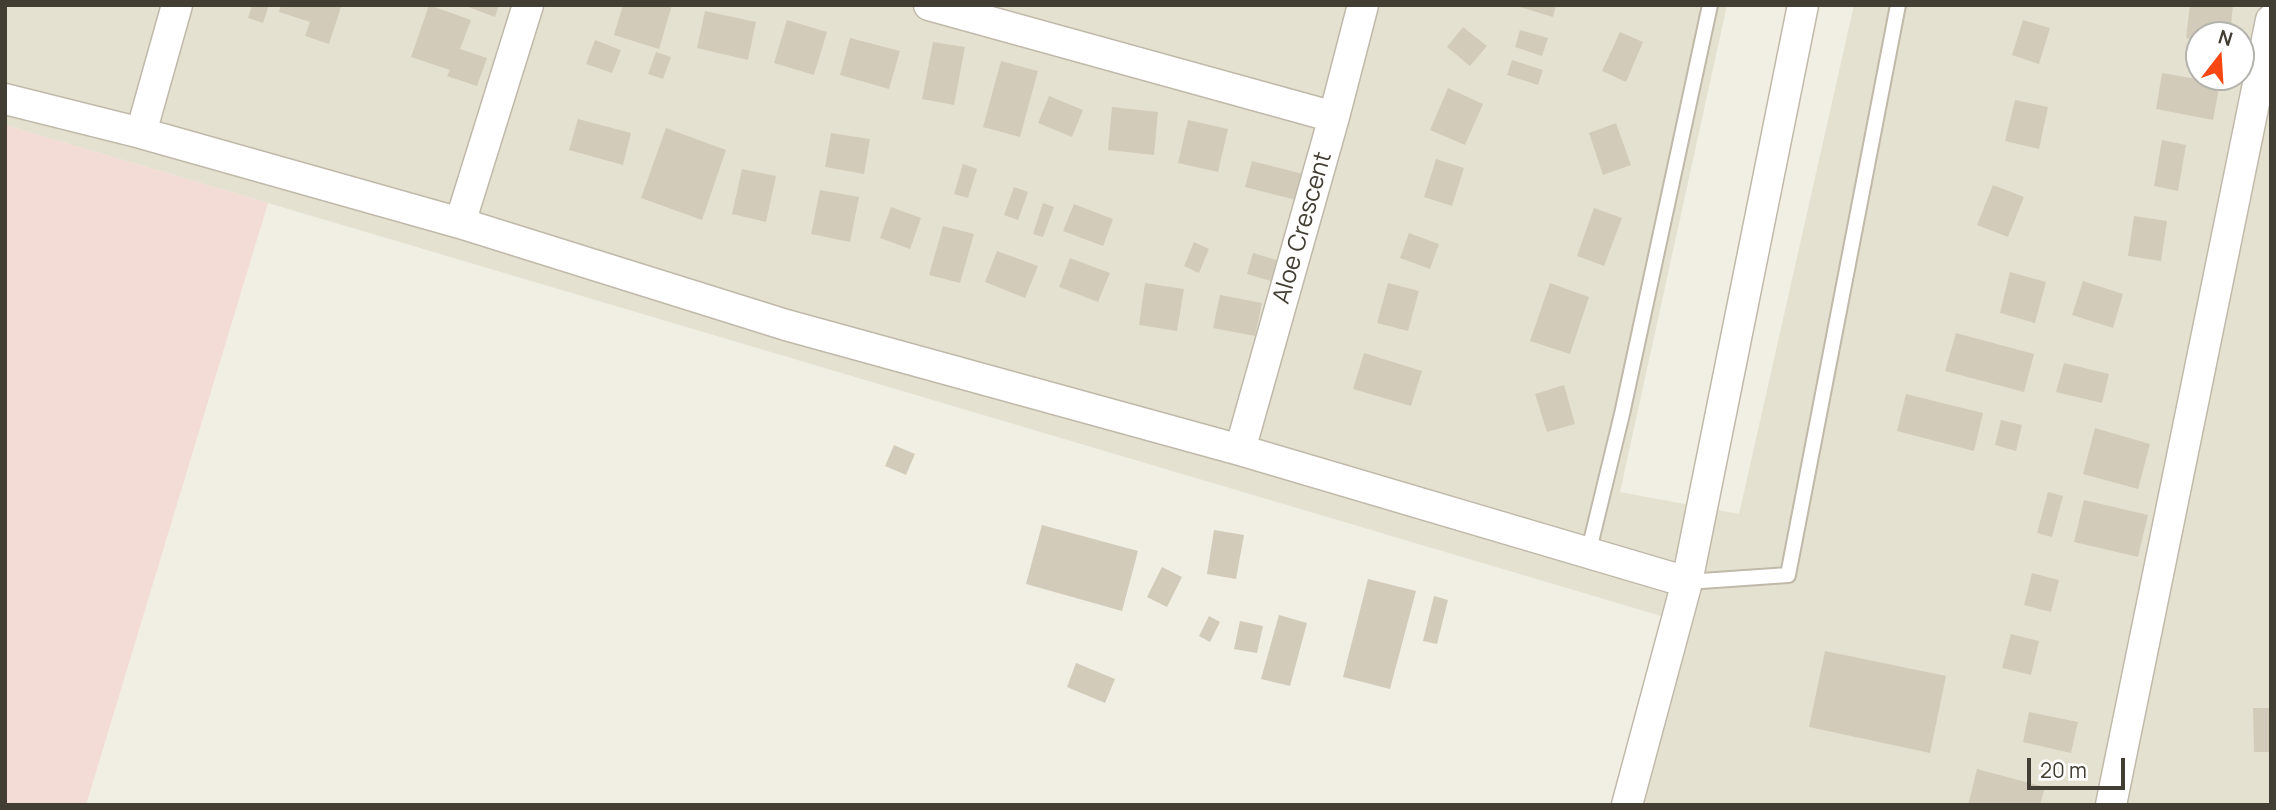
<!DOCTYPE html>
<html>
<head>
<meta charset="utf-8">
<style>
  body { margin:0 }
  #map { position:relative; width:2276px; height:810px; overflow:hidden; background:#f1eee3; font-family:Manrope,sans-serif }
  canvas { display:block }
  .frame { position:absolute; inset:0; border:7px solid #433e33; pointer-events:none }
  .north { position:absolute; left:2185px; top:21px; width:70px; height:70px; box-sizing:border-box; background:#fff; border:2px solid #b4b2ad; border-radius:50%; rotate:17deg; font-size:19px; font-weight:700; line-height:28px; text-align:center; color:#433e33 }
  .north::after { content:''; display:block; margin:auto; width:24px; height:32px; background:#f94713; clip-path:polygon(50% 0,100% 100%,50% 72%,0 100%) }
  .scale { position:absolute; left:2027px; top:758px; width:98px; height:32px; box-sizing:border-box; border:4px solid #433e33; border-top:0; padding-left:9px; font-size:21px; line-height:24px; white-space:nowrap; color:#433e33; -webkit-text-stroke:5px #fff; paint-order:stroke }
</style>
</head>
<body>
<div id="map">
<canvas width="2276" height="810"></canvas>
<div class="frame"></div>
<div class="north">N</div>
<div class="scale">20 m</div>
</div>
<script>
const context = document.querySelector('canvas').getContext('2d');
context.lineJoin = 'round';
function fillPath(path, color) { context.fillStyle = color; context.fill(path, 'evenodd'); }
function trace(path, color, width, dash) { context.strokeStyle = color; context.lineWidth = width; context.lineCap = dash ? 'butt' : 'round'; context.setLineDash(dash || []); context.stroke(path); }
function write(font, color, halo, rows, align = 'center') {
  context.font = font + ' Manrope,sans-serif'; context.lineWidth = 6; context.setLineDash([]); context.textBaseline = 'middle'; context.strokeStyle = halo; context.fillStyle = color; for (const [text, x, y, turn = 0] of rows) {
    context.save(); context.translate(x, y); context.rotate((+turn || 0) * Math.PI / 180); context.textAlign = isNaN(turn) ? turn : align; if (halo) context.strokeText(text, 0, 0); context.fillText(text, 0, 0); context.restore();
  }
}
const residential = new Path2D(`
  M5 5H1727L1620 492 1739 514 1854 5H2271V805H1635L1668 618 5 125ZM2199 35H2241V77H2199Z`);
const medical = new Path2D(`
  M5 125 268 203 86 805H5Z`);
const building = new Path2D(`
  M252 5H269L263 23 248 18Z
  M281 5H336L341 7 329 44 305 36 310 22 279 12Z
  M429 5 471 20 460 49 487 58 477 86 447 76 450 70 411 57Z
  M463 5H499L495 17Z
  M623 5H672L659 49 614 35Z
  M1513 5H1556L1553 17Z
  M2190 5H2233L2230 35H2199V40L2186 38Z
  M705 11 756 22 748 60 697 48Z
  M787 20 827 32 814 75 774 63Z
  M2023 20 2050 28 2039 64 2012 55Z
  M1463 27 1487 46 1470 66 1447 47Z
  M1520 30 1548 38 1542 56 1515 47Z
  M1620 32 1643 42 1626 82 1602 71Z
  M850 38 900 51 889 89 840 75Z
  M595 40 621 50 612 73 586 64Z
  M933 42 965 47 954 105 922 99Z
  M656 52 671 57 663 79 648 74Z
  M1512 60 1543 70 1538 85 1507 75Z
  M1001 61 1038 71 1020 137 983 127Z
  M2162 73 2220 83 2213 120 2156 109Z
  M1448 88 1483 104 1465 145 1430 130Z
  M1049 96 1083 110 1072 137 1038 123Z
  M2015 100 2048 107 2039 149 2005 141Z
  M1112 107 1158 112 1154 155 1108 150Z
  M578 119 631 133 623 165 569 150Z
  M1188 120 1228 129 1218 172 1178 163Z
  M1616 123 1631 165 1603 175 1589 133Z
  M666 128 726 150 702 220 641 198Z
  M831 133 870 139 864 174 825 167Z
  M2162 140 2186 145 2178 191 2154 186Z
  M1436 159 1464 168 1452 206 1424 197Z
  M1252 161 1307 175 1300 201 1245 187Z
  M963 164 977 169 968 198 954 194Z
  M742 169 776 176 766 222 732 214Z
  M1993 185 2024 197 2008 237 1977 225Z
  M1014 187 1028 192 1018 220 1004 215Z
  M820 190 859 197 850 242 811 234Z
  M1043 203 1054 207 1043 237 1033 234Z
  M1074 204 1113 219 1103 246 1063 231Z
  M891 207 921 218 910 249 880 238Z
  M1594 208 1622 218 1604 266 1577 256Z
  M2134 216 2167 221 2161 261 2128 256Z
  M943 226 974 234 960 283 929 275Z
  M1409 233 1439 244 1430 269 1400 258Z
  M1194 242 1209 249 1199 273 1184 266Z
  M997 251 1038 266 1025 298 985 282Z
  M1253 253 1280 261 1274 282 1247 274Z
  M1070 258 1110 273 1098 302 1059 287Z
  M2010 272 2046 282 2035 323 2000 313Z
  M2083 281 2123 294 2113 328 2072 315Z
  M1145 283 1184 289 1177 331 1139 325Z
  M1388 283 1419 291 1408 331 1377 323Z
  M1550 283 1589 297 1570 354 1530 341Z
  M1220 295 1262 303 1255 336 1213 328Z
  M1956 333 2034 354 2024 392 1945 371Z
  M1364 353 1422 371 1411 406 1353 389Z
  M2064 363 2109 374 2102 403 2056 392Z
  M1564 385 1575 424 1547 432 1535 394Z
  M1906 394 1983 413 1974 451 1897 431Z
  M2001 420 2022 425 2016 451 1995 445Z
  M2095 428 2150 444 2138 489 2083 474Z
  M894 445 915 454 906 475 885 466Z
  M2048 492 2063 496 2052 537 2037 533Z
  M2084 500 2148 515 2138 557 2074 542Z
  M1042 525 1138 551 1122 611 1026 584Z
  M1214 530 1244 535 1236 579 1207 574Z
  M1162 567 1182 577 1167 607 1147 597Z
  M2032 573 2059 580 2051 612 2024 605Z
  M1368 579 1416 591 1390 689 1343 677Z
  M1434 596 1448 600 1437 644 1423 641Z
  M1279 615 1307 623 1290 686 1261 679Z
  M1209 616 1220 622 1210 642 1199 636Z
  M1240 621 1263 626 1257 653 1234 649Z
  M2011 634 2039 641 2031 675 2002 668Z
  M1825 651 1946 676 1930 753 1809 727Z
  M1076 663 1115 679 1105 703 1067 687Z
  M2253 708H2271V752H2254Z
  M2029 712 2078 722 2071 753 2023 742Z
  M1977 769 2045 787 2040 805H1968Z`);
const lane = new Path2D(`
  M1588 554 1622 414 1710 5
  M1687 582 1788 575 1898 5`);
const street = new Path2D(`
  M929 5 1334 117
  M5 99 141 133 460 223 786 325 1240 450 1687 582
  M141 133 177 5
  M460 223 528 5
  M1240 450 1334 117 1363 5
  M1627 805 1687 582 1803 5
  M2111 805 2271 20`);
const streetNames = [
  ["Aloe Crescent",1303,228,-74]
];
fillPath(residential, '#e5e1d1');
fillPath(medical, '#f3dcd6');
fillPath(building, '#d3cbb9');
trace(lane, '#c0b9a9', 18);
trace(street, '#c0b9a9', 33);
trace(lane, '#fff', 14);
trace(street, '#fff', 30);
write('24px', '#433e33', '#fff', streetNames);
</script>
</body>
</html>
